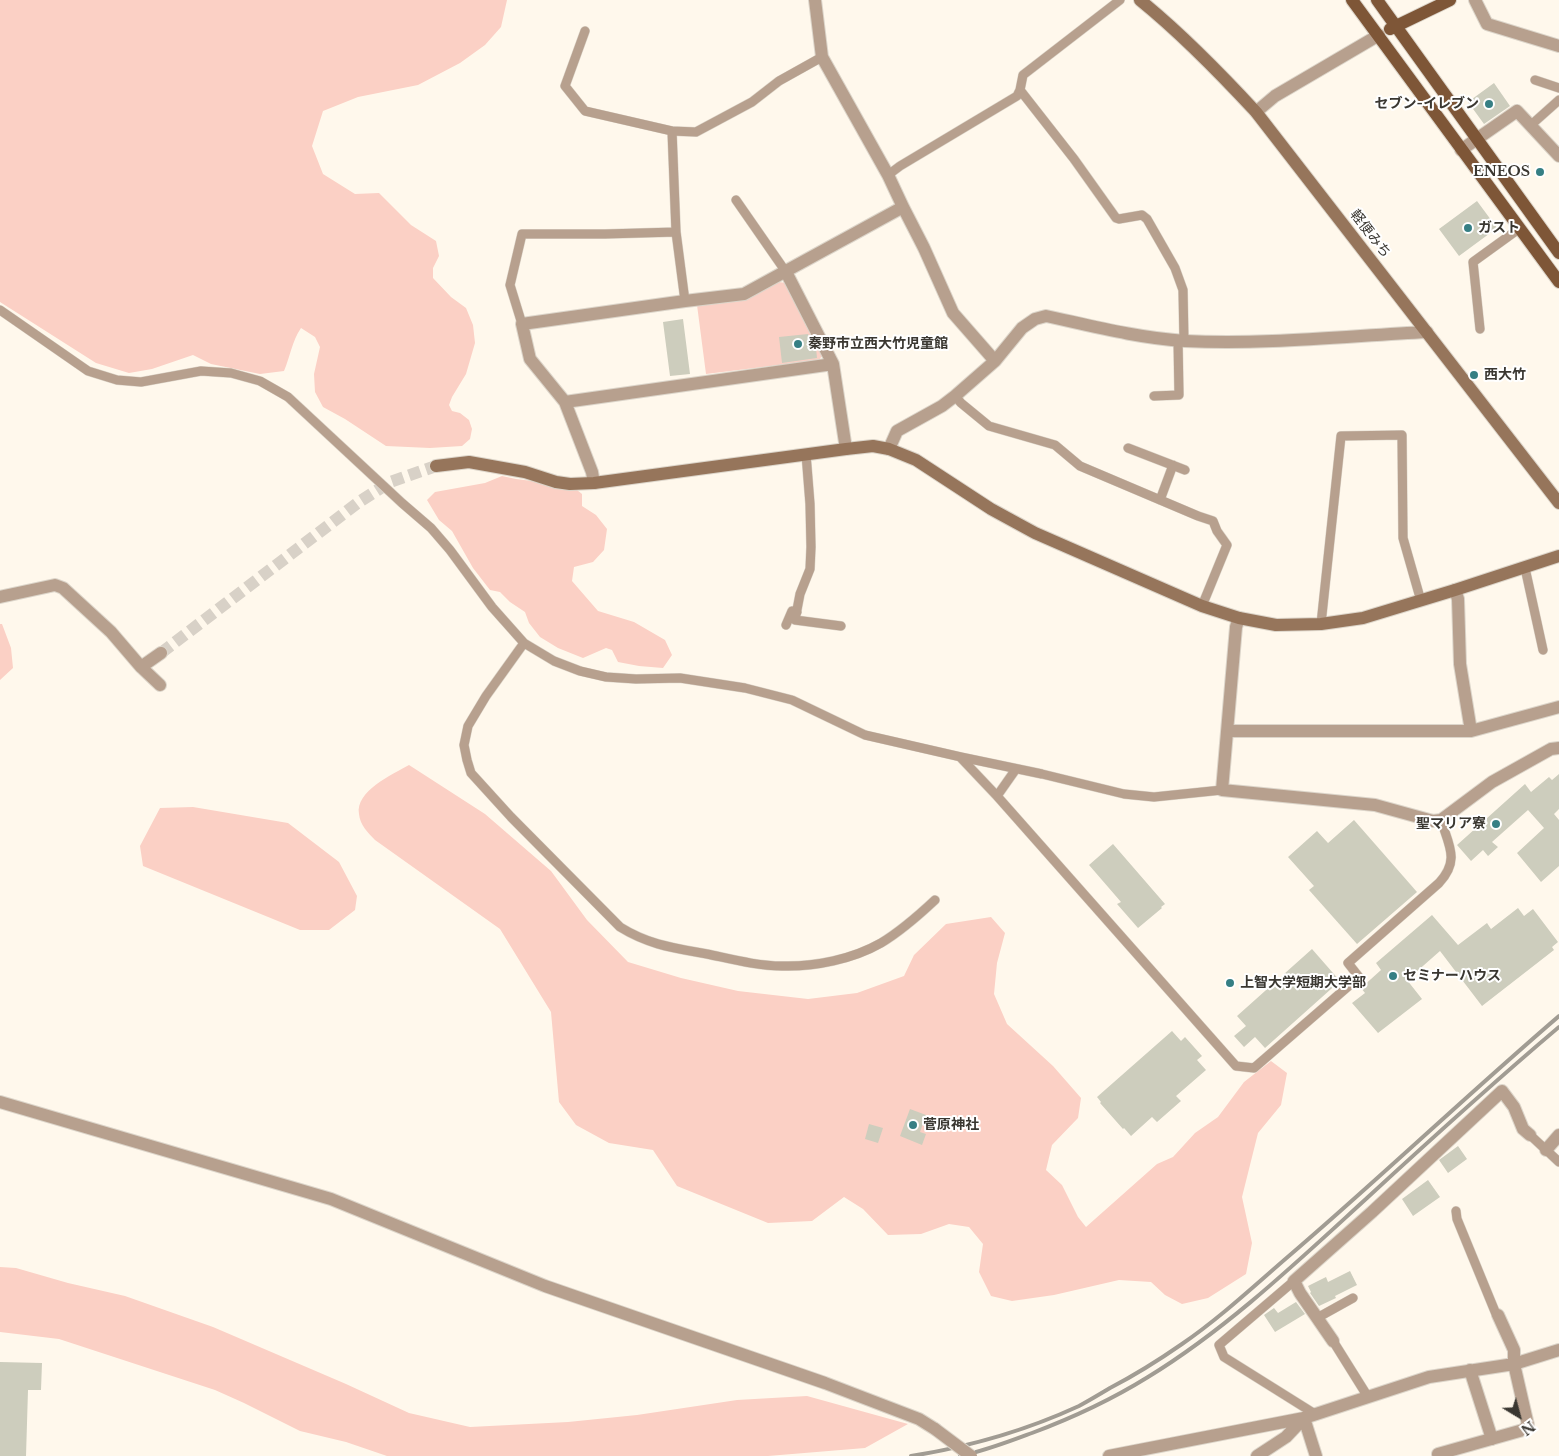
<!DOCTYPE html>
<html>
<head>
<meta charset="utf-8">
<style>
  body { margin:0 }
  #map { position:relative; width:1559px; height:1456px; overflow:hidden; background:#fff8ec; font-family:"Libre Baskerville",serif }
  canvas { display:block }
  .north { position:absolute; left:1494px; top:1391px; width:50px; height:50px; -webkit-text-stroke:4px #fff; paint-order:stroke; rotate:143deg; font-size:14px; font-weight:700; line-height:20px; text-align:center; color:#3a3731 }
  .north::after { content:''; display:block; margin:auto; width:18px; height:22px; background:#3a3731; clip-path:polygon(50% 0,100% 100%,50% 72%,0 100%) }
</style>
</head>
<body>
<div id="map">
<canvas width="1559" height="1456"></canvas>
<div class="north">N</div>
</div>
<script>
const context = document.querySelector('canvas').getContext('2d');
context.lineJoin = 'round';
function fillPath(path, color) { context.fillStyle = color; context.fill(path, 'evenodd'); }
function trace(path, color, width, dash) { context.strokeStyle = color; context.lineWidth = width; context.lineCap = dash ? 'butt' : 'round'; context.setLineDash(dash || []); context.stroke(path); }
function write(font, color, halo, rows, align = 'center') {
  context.font = font + ' "Libre Baskerville","Noto Sans JP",serif'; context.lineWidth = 4; context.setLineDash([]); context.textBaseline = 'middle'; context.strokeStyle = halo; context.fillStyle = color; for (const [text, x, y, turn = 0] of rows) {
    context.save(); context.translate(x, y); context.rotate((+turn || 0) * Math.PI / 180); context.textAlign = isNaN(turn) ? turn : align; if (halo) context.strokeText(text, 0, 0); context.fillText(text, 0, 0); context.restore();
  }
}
const green = new Path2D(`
  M0 0H507L501 27 485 45 460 63 418 85 358 97 323 111 312 146 323 174 355 194 379 193 411 225 436 241 439 256 433 268V278L451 297 466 308 473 325 475 343 466 374 452 397 449 405 452 411 460 413 469 420 472 429 470 439 462 446 430 448 386 446 345 419 323 407 315 392 314 374 320 347 315 337 301 328C292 341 290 357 284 371L260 374 211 364 193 355 152 369 129 373 96 363 0 302Z
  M779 282 786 283 824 353 819 360 706 374 697 305Z
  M502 476 516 479 572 486 582 494V506L596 515 607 529 604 550 593 562 574 567 572 581 598 611 634 622 665 640 672 655 663 668 639 666 618 662 612 650 606 648 583 658 558 648 540 637 529 623 525 612 510 602 500 592 490 590 473 568 452 531 439 520 427 500 435 492 485 483Z
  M0 624H2L11 648 13 668 0 680Z
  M409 765 485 814 551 871 587 920 628 962 681 978 738 991 808 999 857 993 904 976 914 955 946 924 991 917 1005 933 997 963 994 994 1007 1024 1053 1066 1081 1098 1078 1118 1052 1145 1046 1170 1062 1185 1078 1217 1086 1227 1157 1164 1173 1157 1195 1133 1218 1117 1244 1082 1271 1061 1287 1073 1281 1105 1258 1133 1242 1197 1252 1243 1246 1274 1208 1298 1182 1304 1165 1295 1151 1282 1119 1280 1054 1295 1012 1301 991 1296 979 1272 983 1244 969 1227 949 1224 921 1234 888 1235 863 1209 844 1197 812 1221 768 1223 677 1186 653 1150 609 1143 576 1125 559 1102 551 1012 500 929 375 840C368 833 360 825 359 814 355 791 393 774 409 765Z
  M193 807 288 823 339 862 357 896 355 910 329 930H300L143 866 140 846 160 808Z
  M0 1267 16 1268 68 1283 125 1296 213 1327 346 1384 409 1413 470 1427 568 1422 637 1415 737 1400 807 1396 908 1424 865 1448 768 1456H387L346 1442 300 1431 244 1403 215 1390 59 1339 0 1332Z`);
const building = new Path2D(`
  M1494 83 1510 106 1484 124 1468 102Z
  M1477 201 1497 228 1459 256 1439 229Z
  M683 319 690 374 670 376 663 322Z
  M808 334 810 339H811L816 348 817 358 782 363 779 337Z
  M1559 774V809L1554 814 1559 820V866L1541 882 1517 853 1544 828 1528 810 1492 842 1498 847 1488 856 1483 850 1471 861 1457 845 1525 784 1531 792 1549 777 1552 780Z
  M1354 820 1417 892 1357 944 1309 890 1314 886 1288 857 1317 831 1328 843Z
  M1113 844 1165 904 1161 907 1162 908 1138 928 1117 904 1121 902 1089 865Z
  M1518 908 1524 916 1533 909 1558 942 1552 947 1554 950 1482 1006 1440 951 1407 980 1422 999 1378 1033 1352 1003 1365 993 1361 988 1381 970 1376 963 1432 915 1458 945 1487 923 1491 929Z
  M1312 949 1340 981 1265 1048 1255 1037 1244 1047 1234 1036 1246 1026 1237 1016Z
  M1172 1031 1181 1041 1185 1037 1202 1056 1197 1060 1206 1070 1176 1096 1181 1101 1157 1122 1152 1117 1131 1136 1124 1128 1123 1129 1100 1103 1101 1102 1097 1097Z
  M910 1109 926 1115 920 1132 926 1134 922 1145 900 1136Z
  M869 1124 883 1128 878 1143 865 1139Z
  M1458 1146 1467 1159 1448 1173 1439 1160Z
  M1428 1180 1440 1197 1413 1216 1402 1199Z
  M1350 1271 1357 1285 1335 1296 1336 1298 1319 1306 1310 1293 1311 1292 1308 1286 1326 1277 1328 1282Z
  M1296 1302 1305 1314 1275 1332 1264 1315 1274 1308 1278 1313Z
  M0 1362 42 1363 41 1390H28L26 1456H0Z`);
const secondaryTunnel = new Path2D(`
  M161 653 359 502 390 482 436 466`);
const lane = new Path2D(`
  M585 31 565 86 585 111 672 131 696 132 752 102 779 81 822 57
  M1535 80 1559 88
  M1020 90 1074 159 1116 218 1119 219 1142 215 1147 219 1175 268 1183 290 1184 341
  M1531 125 1559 100
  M672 131 676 232 685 301
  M888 175 900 166 1017 96 1020 90 1023 75 1120 0
  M736 200 786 272
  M0 310 88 371 117 380 141 382 201 371 231 373 260 381 288 397 402 503 431 528 450 550 492 607 524 643 554 661 580 671 606 677 636 679 680 678 745 688 792 700 865 735 961 757 1042 774 1124 794 1154 797 1222 790
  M522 324 510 285 522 234H605L676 232
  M1480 329 1473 262 1520 228
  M955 396 961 403 989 426 1055 445 1080 466 1198 516 1213 521 1217 531 1227 545 1202 606
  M1154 396 1179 395 1178 340
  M1128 448 1185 470
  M806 454 810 504 811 547 810 569 800 594 795 620 841 626
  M1160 500 1173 465
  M1525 568 1543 650
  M1321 624 1341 436 1402 435 1403 538 1421 601
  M786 625 792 611 797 612
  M524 643 486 696 468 726 464 745 467 760 471 773 511 817 620 927C649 945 674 948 707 954 731 959 757 966 782 966 815 967 853 959 881 943 901 931 919 915 935 900
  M961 758 997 796 1236 1066 1254 1068 1359 977 1348 963 1439 883C1460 860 1449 846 1441 820
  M997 796 1016 769
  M1530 1135 1559 1162
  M1456 1211 1457 1219 1496 1314 1498 1315
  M1294 1281 1219 1345 1224 1357 1315 1414
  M1317 1318 1353 1298
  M1333 1341 1368 1397`);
const street = new Path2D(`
  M815 0 822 57 888 175 903 207 924 248 953 313 995 361
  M1475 0 1487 24 1559 46
  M1256 112 1275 96 1379 35
  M1461 150 1517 111 1559 156
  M786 272 833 364 846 449
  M565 402 833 364
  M889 449 897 431 942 406 955 396 995 361 1022 328 1035 319 1046 316C1092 326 1138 338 1185 341 1265 345 1347 336 1427 332
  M594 483 592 472 565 402 530 359 522 324 685 301 744 294 903 207
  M1455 590 1458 599 1460 664 1471 731
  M0 597 55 585 63 588 111 632 141 667 160 685
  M1239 618 1236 627 1222 790 1375 805 1433 821 1441 820 1492 782 1551 749 1559 748
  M141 667 161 653
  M1228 731H1471L1559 707
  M0 1102 331 1199 545 1286 825 1383 919 1419 935 1429
  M1546 1150 1559 1135
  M1333 1341 1300 1293 1294 1281 1372 1212 1502 1091 1514 1107 1523 1129 1530 1135
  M1470 1370 1492 1439
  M1438 1454 1523 1430 1528 1425 1514 1364V1350L1498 1315
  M1109 1456 1304 1418 1429 1377 1514 1364 1559 1350
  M1257 1456 1286 1437 1304 1418 1316 1456`);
const secondary = new Path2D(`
  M1140 0C1182 34 1219 72 1256 112L1559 503
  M436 466 469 462 525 472 556 482 570 484 594 483 846 449 873 446 889 449 916 460 991 509 1035 533 1202 606 1239 618 1276 625 1321 624 1363 618 1455 590 1559 556`);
const primary = new Path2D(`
  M1352 0 1559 282
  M1377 0 1559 253
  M1390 29 1450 0`);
const rail = new Path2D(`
  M911 1456C968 1447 1027 1430 1079 1406 1090 1400 1100 1394 1110 1388 1135 1375 1159 1360 1182 1344 1220 1318 1255 1285 1290 1255 1381 1177 1468 1094 1559 1016
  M960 1456C985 1451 1008 1442 1032 1433 1072 1418 1111 1400 1148 1377 1228 1328 1298 1261 1367 1198 1430 1140 1494 1082 1559 1027`);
const streetBridge = new Path2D(`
  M935 1429 971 1456`);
const markers = [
  [1489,104,5,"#367f84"],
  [1540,172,5,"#367f84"],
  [1468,228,5,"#367f84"],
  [798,344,5,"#367f84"],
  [1474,375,5,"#367f84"],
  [1496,824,5,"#367f84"],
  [1393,976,5,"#367f84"],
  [1230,983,5,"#367f84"],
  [913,1125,5,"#367f84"]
];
const poiNames = [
  ["セブン-イレブン",1479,104,"right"],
  ["ENEOS",1530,172,"right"],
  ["ガスト",1478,228],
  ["秦野市立西大竹児童館",808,344],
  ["西大竹",1484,375],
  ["聖マリア寮",1486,824,"right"],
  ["セミナーハウス",1403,976],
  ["上智大学短期大学部",1240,983],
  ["菅原神社",923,1125]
];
const streetNames = [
  ["軽便みち",1370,234,52]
];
fillPath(green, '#fbd0c5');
fillPath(building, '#cdcdbd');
trace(secondaryTunnel, '#d8d1c7', 12, [12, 6]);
trace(lane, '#dcd5ca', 10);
trace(street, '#dcd5ca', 14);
trace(secondary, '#dcd5ca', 14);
trace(primary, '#dcd5ca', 14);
trace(lane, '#b7a08e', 9);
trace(street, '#b7a08e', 12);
trace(secondary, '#96755b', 12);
trace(primary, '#7e5637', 12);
trace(rail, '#a19c93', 4);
trace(streetBridge, '#dcd5ca', 14, []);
trace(streetBridge, '#b7a08e', 12);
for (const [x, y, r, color] of markers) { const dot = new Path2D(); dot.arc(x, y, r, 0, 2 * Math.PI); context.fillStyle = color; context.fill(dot); trace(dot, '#fff', 2); }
write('bold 14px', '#3a3731', '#fff', poiNames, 'left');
write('14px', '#3a3731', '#fff', streetNames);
</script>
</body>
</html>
